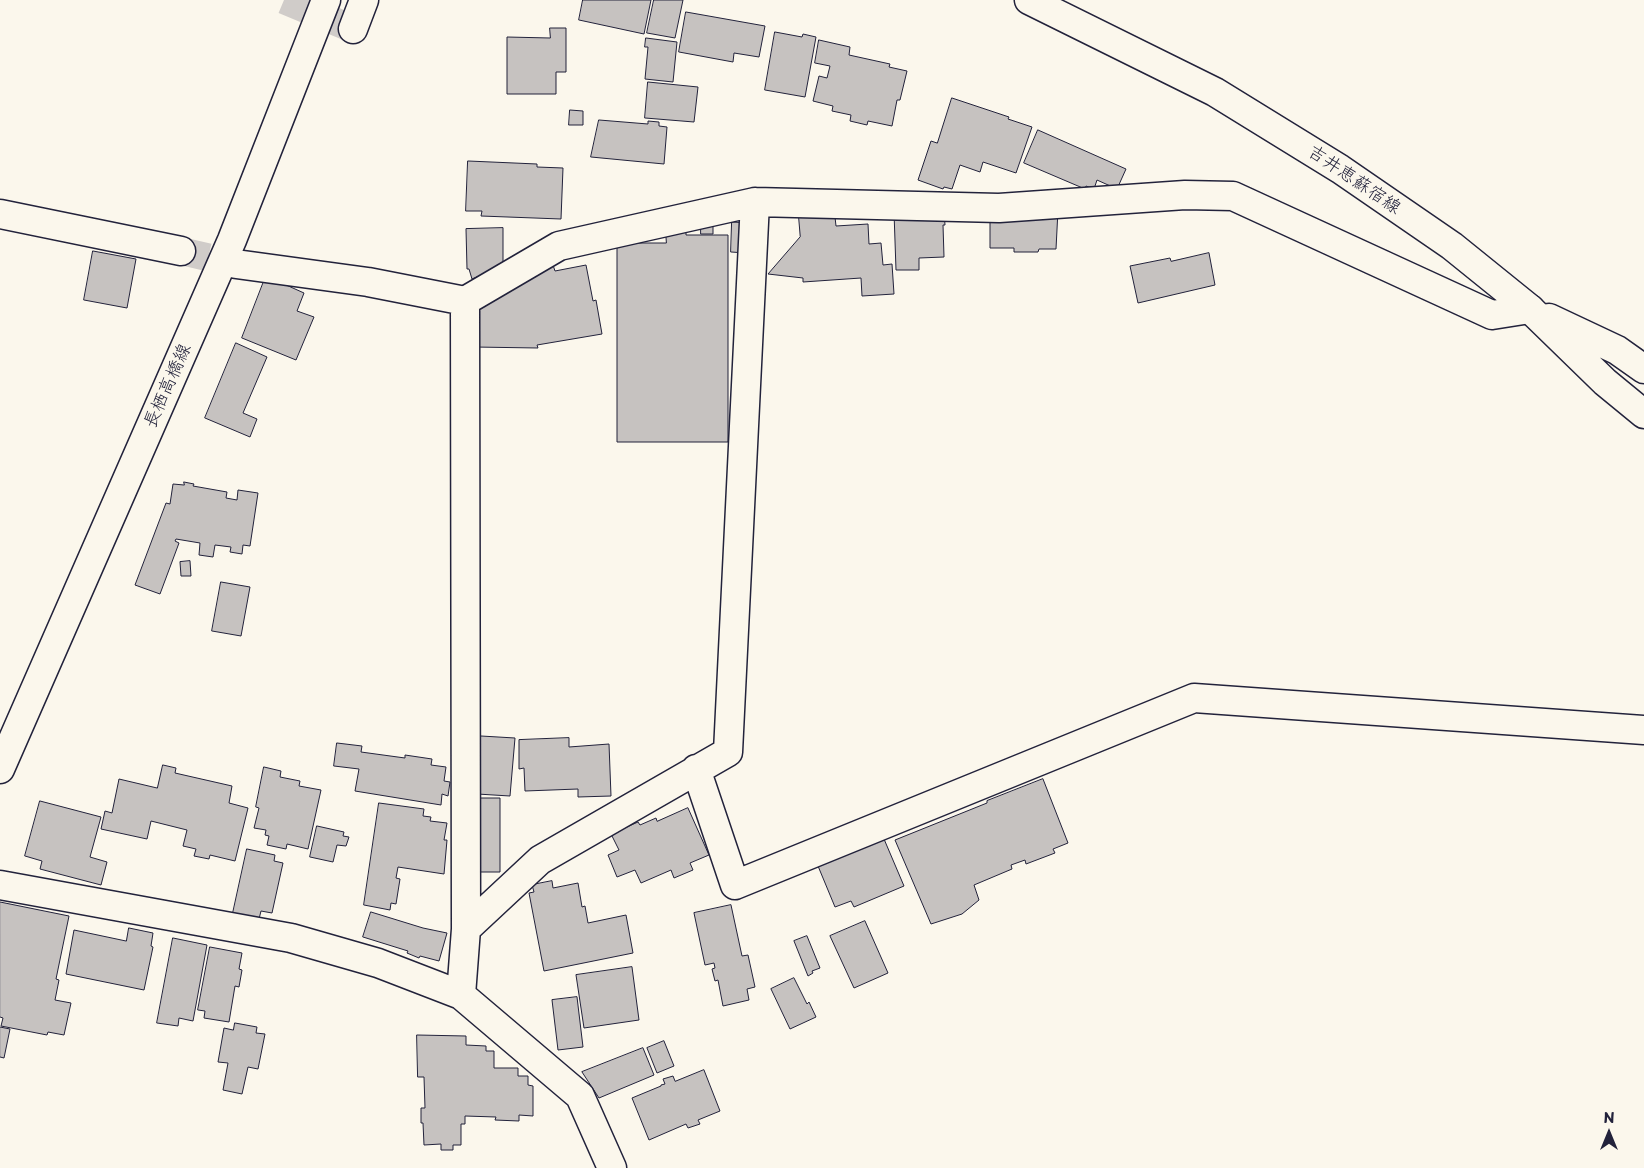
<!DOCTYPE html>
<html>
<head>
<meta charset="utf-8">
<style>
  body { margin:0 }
  #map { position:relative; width:1644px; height:1168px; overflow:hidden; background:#fbf7ec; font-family:"Playpen Sans",sans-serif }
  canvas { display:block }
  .north { position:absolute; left:1584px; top:1108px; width:50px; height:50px; -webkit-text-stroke:4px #fbf7ec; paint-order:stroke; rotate:0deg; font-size:14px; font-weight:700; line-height:20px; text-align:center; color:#22223b }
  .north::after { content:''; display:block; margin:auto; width:18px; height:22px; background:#22223b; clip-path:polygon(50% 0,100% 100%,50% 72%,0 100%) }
</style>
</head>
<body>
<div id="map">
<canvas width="1644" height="1168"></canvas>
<div class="north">N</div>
</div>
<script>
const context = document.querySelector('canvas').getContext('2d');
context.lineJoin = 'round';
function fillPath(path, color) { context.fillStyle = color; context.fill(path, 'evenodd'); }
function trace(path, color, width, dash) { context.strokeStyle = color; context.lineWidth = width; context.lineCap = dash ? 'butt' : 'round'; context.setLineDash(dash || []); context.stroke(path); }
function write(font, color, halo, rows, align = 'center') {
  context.font = font + ' "Playpen Sans","Klee One",sans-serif'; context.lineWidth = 4; context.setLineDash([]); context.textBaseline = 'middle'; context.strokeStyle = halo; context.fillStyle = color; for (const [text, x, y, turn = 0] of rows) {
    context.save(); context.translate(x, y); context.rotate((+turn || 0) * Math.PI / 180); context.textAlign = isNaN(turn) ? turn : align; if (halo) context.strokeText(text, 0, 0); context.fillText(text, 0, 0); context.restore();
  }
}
const building = new Path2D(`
  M583 0H651L644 34 579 20Z
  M654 0H683L675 38 647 33Z
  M686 12 765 26 759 57 734 53 733 62 679 52Z
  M550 28H566V72H556V94H507V37L550 38Z
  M775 32 802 37 803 34 816 37 805 97 765 90Z
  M646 38 677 42 673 82 645 79 648 47H645Z
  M819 40 850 47 849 55 890 64 889 67 907 71 900 100H897L892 126 868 121 867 125 850 121 851 115 832 111 833 106 813 101 819 76 827 78 830 66 815 63Z
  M648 82 698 87 694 122 645 118Z
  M952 98 1009 117 1008 119 1032 127 1016 173 983 162 980 172 960 165 952 189 944 187 943 189 918 180 931 141 937 143Z
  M570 110 583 111V125H569Z
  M599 120 648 124V121L659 122V126L667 127 664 164 591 157Z
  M1038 130 1126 169 1117 189 1097 180 1094 189 1086 186 1085 189 1024 163Z
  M468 161 537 164V167L563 168 561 219 481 216 482 211H466Z
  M1058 210 1056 249H1039L1038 252H1014V248H990V212Z
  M944 211 945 225H943L944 257 919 258V270H896L894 212Z
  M799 217H835L836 226 868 224 869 244 881 243 883 265 892 264 894 294 862 296 861 278 803 282V278L768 274 800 237Z
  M732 222 749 223 746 253 731 252Z
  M701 225H713V234H701Z
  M503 228V266L472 279 469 269H467L466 229Z
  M666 232H686V235H728V442H617V243H666Z
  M93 251 136 259 127 308 84 300Z
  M1209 253 1215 285 1138 303 1130 266 1170 258 1171 261Z
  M553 265 555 271 586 265 593 301 596 300 602 334 537 345 538 348 474 347 476 308 521 285Z
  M266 276 304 293 297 311 314 317 296 360 242 338Z
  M236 343 267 357 243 413 257 419 250 437 205 418Z
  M184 482 194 484 193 486 227 492 226 498 237 500 238 490 258 493 250 546 243 545 242 554 230 552 231 547 215 545 213 557 199 555 200 543 176 539 175 541 179 543 160 594 135 585 166 503 170 504 173 484 184 485Z
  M190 561 191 576H181L180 562Z
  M221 582 250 587 241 636 212 631Z
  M481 736 515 738 510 796 477 794Z
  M569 738V747L609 744 611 796 578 797V789L525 791 524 768 519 769V740Z
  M337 743 362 746 361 752 405 758V755L432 759 431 765 446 767 444 781 450 782 448 796 442 794 441 805 355 791 359 769 334 766Z
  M163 765 176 768 175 773 232 786 229 803 248 808 235 861 210 855 209 859 194 856 196 849 183 846 187 830 151 821 147 839 101 829 105 811 112 813 119 779 157 788Z
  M264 767 281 771 280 777 300 781 299 786 321 790 308 849 287 844 286 849 267 845 269 836 265 835 266 830 254 828 259 808 256 807Z
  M1043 779 1068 843 1053 849 1055 853 1026 864 1025 860 1011 865 1012 869 974 885 979 900 962 914 931 924 895 840 987 803V801Z
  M477 798H500V872H477Z
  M40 801 101 817 90 857 107 862 101 885 40 869 42 861 25 856Z
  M379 803 424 809 423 816 431 817 430 821 447 823 444 840H447L444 874 398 867 396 878 400 879 396 904 391 903 390 910 364 905Z
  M688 808 709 855 690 863 693 870 674 878 671 870 641 883 635 870 617 877 608 855 619 850 611 834 638 822 640 825 656 818 657 821Z
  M317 826 344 832 343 836 349 837 346 846 337 845 333 862 310 857Z
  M884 839 904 886 854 907 851 901 835 907 818 866Z
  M247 849 275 855 274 861 283 863 272 913 261 911 259 919 233 913Z
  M552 881 553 888 578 883 582 907 585 906 588 923 626 915 633 953 544 971 529 893 534 892 532 885Z
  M0 902 69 916 56 979 59 980 55 1000 71 1003 64 1035 48 1032 47 1035 1 1026 3 1018 0 1017Z
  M731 905 742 956 748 955 755 987 747 989 749 1000 723 1006 718 980 715 981 712 969 715 968 714 963 705 965 694 913Z
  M371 912 423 928 447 933 439 961 420 956 419 958 407 953 408 951 363 937Z
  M865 921 888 973 854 988 830 936Z
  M129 928 153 933 151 946 153 947 144 990 66 974 74 930 126 941Z
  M807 936 820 968 812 971 813 973 808 976 794 941Z
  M173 938 207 945 193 1021 179 1018 178 1026 157 1023Z
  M210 947 242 953 239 969 242 970 239 987 235 986 229 1022 204 1018 205 1011 198 1010Z
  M632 967 639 1020 584 1028 576 975Z
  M794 978 807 1004 809 1002 816 1017 790 1029 771 989Z
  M577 997 583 1047 558 1050 552 1000Z
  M235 1023 257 1027 256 1033 265 1034 258 1069 248 1067 242 1094 223 1090 228 1063 218 1062 224 1028 233 1030Z
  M0 1027 10 1029 4 1058 0 1057Z
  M417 1035 466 1036V1045L486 1046V1051H494V1068H518V1076H528V1085L533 1086V1116L519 1115V1121L495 1120 496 1117 465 1116V1124H461V1145H453V1150H441V1144L424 1145 423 1123H421V1108H425L424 1077H418Z
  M664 1041 674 1066 657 1073 647 1048Z
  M643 1048 654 1075 599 1098 582 1072Z
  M704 1070 720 1111 698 1120 700 1124 688 1128 686 1124 649 1140 632 1098 661 1086V1085L665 1084 663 1079 673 1076 675 1081Z`);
const minorTunnel = new Path2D(`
  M284 0 353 29
  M181 251 236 264`);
const minor = new Path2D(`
  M353 29 364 0
  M0 214 181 251
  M236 264 368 282 465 301 559 246 755 202 999 208 1185 195 1233 196 1492 315 1530 309
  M465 301 466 929
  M696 769 735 885 1194 698 1644 730
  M0 885 291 938 378 963 461 995 580 1096 612 1168
  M461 995 466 929 540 860 728 752 755 202`);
const major = new Path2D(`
  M1029 0 1215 92 1340 169 1452 246 1530 309 1605 382 1644 414
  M1549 318 1617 350 1644 369
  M0 769 232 240 326 0`);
const streetNames = [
  ["吉井恵蘇宿線",1354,180,34],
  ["長栖高橋線",168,386,-66]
];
fillPath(building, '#c6c2c0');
trace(building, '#22223b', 1);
trace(minorTunnel, '#d0ccc9', 28, [28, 14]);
trace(minor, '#22223b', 31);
trace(major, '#22223b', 31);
trace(minor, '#fbf7ec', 28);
trace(major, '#fbf7ec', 28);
write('18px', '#22223b', '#fbf7ec', streetNames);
</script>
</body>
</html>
